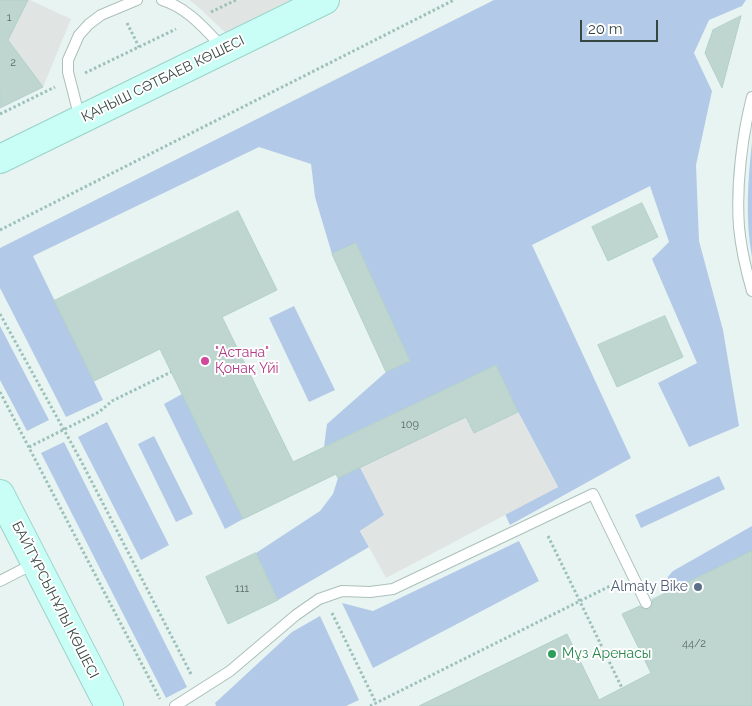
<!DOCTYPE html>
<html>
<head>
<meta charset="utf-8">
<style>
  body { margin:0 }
  #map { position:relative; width:752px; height:706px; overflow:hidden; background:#e8f4f2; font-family:Raleway,sans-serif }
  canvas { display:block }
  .scale { position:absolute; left:580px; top:20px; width:78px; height:22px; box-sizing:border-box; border:2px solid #374843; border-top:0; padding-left:6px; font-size:15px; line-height:18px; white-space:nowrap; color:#374843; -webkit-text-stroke:4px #fff; paint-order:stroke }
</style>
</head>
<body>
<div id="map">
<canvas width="752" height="706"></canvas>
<div class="scale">20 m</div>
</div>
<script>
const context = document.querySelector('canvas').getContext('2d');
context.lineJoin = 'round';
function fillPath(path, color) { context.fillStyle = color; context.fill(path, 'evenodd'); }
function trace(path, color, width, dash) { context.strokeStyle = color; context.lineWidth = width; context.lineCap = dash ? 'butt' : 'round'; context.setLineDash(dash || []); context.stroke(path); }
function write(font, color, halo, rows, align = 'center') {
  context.font = font + ' Raleway,sans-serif'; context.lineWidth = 4; context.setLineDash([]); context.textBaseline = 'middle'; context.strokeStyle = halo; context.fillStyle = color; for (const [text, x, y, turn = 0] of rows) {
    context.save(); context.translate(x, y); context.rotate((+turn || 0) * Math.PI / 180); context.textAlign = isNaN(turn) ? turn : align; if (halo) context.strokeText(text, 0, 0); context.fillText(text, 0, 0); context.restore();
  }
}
const green = new Path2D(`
  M494 0H746L742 6 709 20 694 53 712 91 696 165 699 241 723 330 739 426 689 447 658 383 697 363 652 259 669 242 650 186 532 245 631 458 510 525 505 514 558 487 518 412 496 365 324 447 327 424 386 372 410 361 356 243 332 254 315 197 311 164 259 147 33 256 103 400 66 417 0 288V248Z
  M752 142V257C745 218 748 180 752 142Z
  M294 306 335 390 309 402 269 318Z
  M0 326 49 420 27 431 0 380Z
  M182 394 243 519 225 529 164 404Z
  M107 422 169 545 141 560 78 437Z
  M154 436 193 514 176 522 138 444Z
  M64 442 187 687 166 698 41 453Z
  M360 467 385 515 360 531 369 547 278 600 256 553 320 511 333 494 338 478Z
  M719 476 725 489 641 528 635 515Z
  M752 526V553L751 552 664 594C663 584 666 578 673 571Z
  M519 541 539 581 373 668 342 603 373 611Z
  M320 616 359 700 346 706H216L215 703 292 632Z`);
const parking = new Path2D(`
  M28 0H30L71 19 43 87 8 40Z
  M189 0H291L292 4 228 35 196 5Z
  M518 412 558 487 386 578 360 531 384 515 360 467 466 417 474 433Z`);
const building = new Path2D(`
  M0 0H28L8 40 43 87 0 108Z
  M741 16 722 88 705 53 713 30Z
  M642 203 658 237 608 261 592 227Z
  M238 211 277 290 222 317 293 462 496 365 518 412 474 433 466 417 338 478 336 474 243 519 160 349 94 381 54 301Z
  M356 243 410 361 386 372 332 254Z
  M665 316 683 357 617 387 598 345Z
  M752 551V706H419L567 634 599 700 651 673 622 614 640 606 645 610 649 609 653 604 652 600Z
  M256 553 278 600 228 624 206 577Z`);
const path = new Path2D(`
  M211 12 236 0
  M127 23 139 47
  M85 73 176 29
  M0 114 55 87
  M0 230 454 0
  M0 314 80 459 191 674
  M0 392 160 699
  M29 447 99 412 112 401 171 372
  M548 536 622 688
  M332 613 376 703
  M370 706 616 583`);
const service = new Path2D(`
  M162 0C188 8 205 29 224 49
  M752 97C742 136 736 186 739 227 741 248 746 270 752 291
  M80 119 68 72V60L79 35 89 24 101 15 137 0
  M0 581 35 563
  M175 706 230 671 296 615 319 599 342 591 370 592 393 589 593 494 646 603`);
const secondary = new Path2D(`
  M0 159 325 0
  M0 494 109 706`);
const markers = [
  [205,361,5,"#d1479c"],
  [698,587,5,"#5c6f8a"],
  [552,654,5,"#2e9e5b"]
];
const numberNames = [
  ["1",9,18],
  ["2",13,63],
  ["109",410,425],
  ["111",242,589],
  ["44/2",694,644]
];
const streetNames = [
  ["ҚАНЫШ СӘТБАЕВ КӨШЕСІ",163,79,-26],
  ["БАЙТҰРСЫНҰЛЫ КӨШЕСІ",55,600,63]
];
const hotelNames = [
  ["\"Астана\"",215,353],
  ["Қонақ Үйі",215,369]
];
const serviceNames = [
  ["Almaty Bike",688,587]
];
const leisureNames = [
  ["Мұз Аренасы",562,654]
];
fillPath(green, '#b2cae8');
fillPath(parking, '#e0e5e4');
fillPath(building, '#bed6cf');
trace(building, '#b1d0c7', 1);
trace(service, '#abc0ba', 12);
trace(secondary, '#99d3c9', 30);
trace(path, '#9cc1b8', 3, [2.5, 2.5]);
trace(service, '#fff', 10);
trace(secondary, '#c8fef6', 28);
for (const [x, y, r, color] of markers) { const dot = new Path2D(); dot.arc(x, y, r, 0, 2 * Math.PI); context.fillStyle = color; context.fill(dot); trace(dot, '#fff', 2); }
write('11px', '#596c66', null, numberNames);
write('14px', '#374843', '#fff', streetNames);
write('14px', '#b23c85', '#fff', hotelNames, 'left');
write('14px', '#4e5e75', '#fff', serviceNames, 'right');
write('14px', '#27864d', '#fff', leisureNames, 'left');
</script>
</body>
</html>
